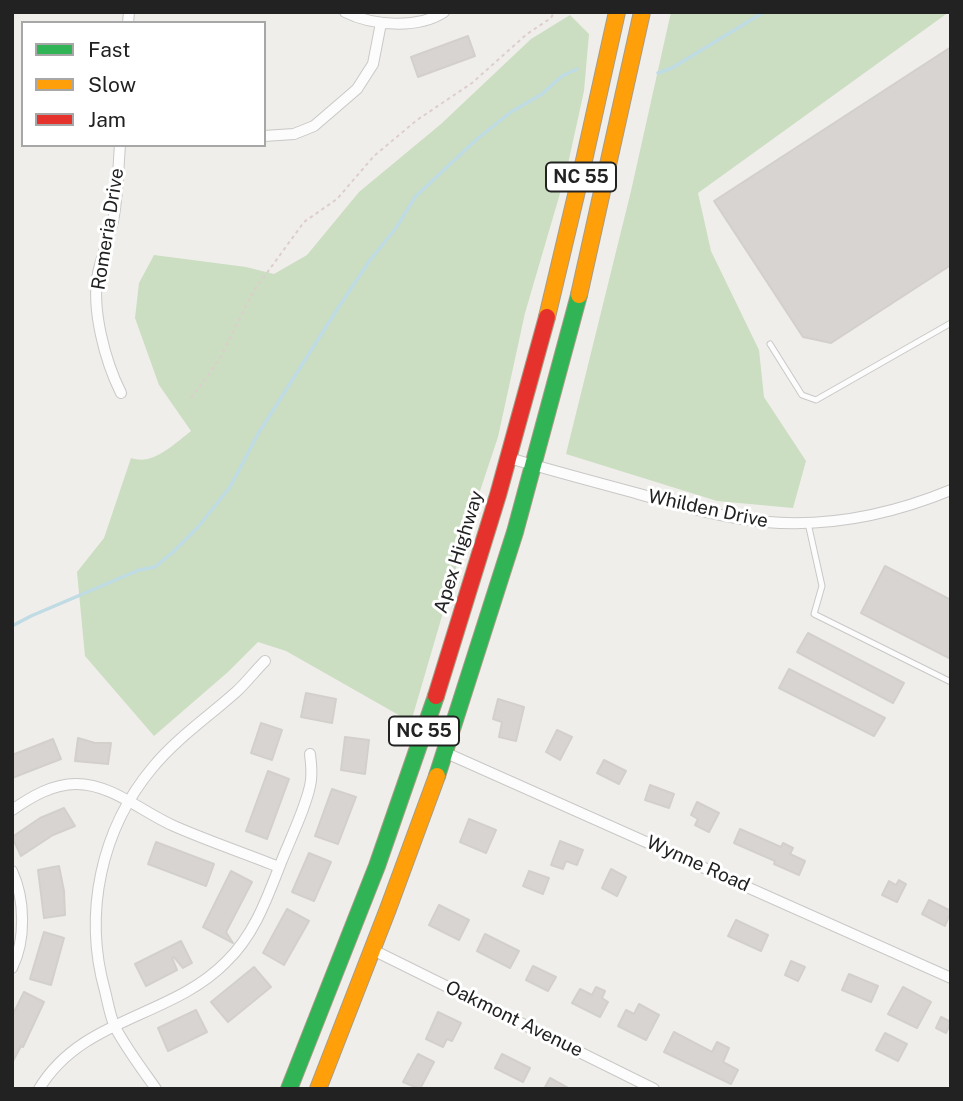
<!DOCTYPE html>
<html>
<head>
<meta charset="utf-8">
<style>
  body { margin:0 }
  #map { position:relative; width:963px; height:1101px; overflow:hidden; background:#f0eeeb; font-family:"Public Sans",sans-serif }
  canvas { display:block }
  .frame { position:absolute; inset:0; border:14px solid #222; pointer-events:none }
  .legend { position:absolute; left:21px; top:21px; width:245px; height:126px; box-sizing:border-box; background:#fff; border:2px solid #a7a7a7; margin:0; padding:9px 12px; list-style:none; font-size:21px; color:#222 }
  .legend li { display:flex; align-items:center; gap:14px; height:35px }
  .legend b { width:35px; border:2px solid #a7a7a7 }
</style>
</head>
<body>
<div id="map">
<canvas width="963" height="1101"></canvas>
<div class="frame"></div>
<ul class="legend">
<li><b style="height:9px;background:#30b455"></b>Fast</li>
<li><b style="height:9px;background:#ff9f0a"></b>Slow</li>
<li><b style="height:9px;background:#e5322d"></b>Jam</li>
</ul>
</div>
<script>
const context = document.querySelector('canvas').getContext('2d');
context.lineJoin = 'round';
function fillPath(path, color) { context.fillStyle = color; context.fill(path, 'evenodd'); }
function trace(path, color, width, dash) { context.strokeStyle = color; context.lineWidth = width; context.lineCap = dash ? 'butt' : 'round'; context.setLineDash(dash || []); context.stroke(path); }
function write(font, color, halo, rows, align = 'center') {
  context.font = font + ' "Public Sans",sans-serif'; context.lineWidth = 6; context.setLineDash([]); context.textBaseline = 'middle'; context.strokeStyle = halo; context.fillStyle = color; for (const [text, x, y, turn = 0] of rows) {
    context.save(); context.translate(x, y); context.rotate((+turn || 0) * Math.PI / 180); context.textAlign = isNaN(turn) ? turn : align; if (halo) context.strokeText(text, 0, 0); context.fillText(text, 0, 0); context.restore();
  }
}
const forest = new Path2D(`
  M671 12H949L698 193 711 251 759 350 764 397 806 461 793 508 717 501 566 454 631 191Z
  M570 15 589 34 584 91 566 173 525 313 498 437 468 527 411 722 286 651 258 642 228 672 154 736 85 656 77 572 104 538 131 458C153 466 174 444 191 431L159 385 135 318 139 283 154 255 246 267 274 274 307 255 359 192 441 124 531 39Z`);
const stream = new Path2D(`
  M658 73 672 68 764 12
  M12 626 31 616 139 570 155 567 173 552 198 527 230 487 258 434 338 308 370 260 396 228 415 197 477 139 511 112 542 94 562 76 577 69`);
const building = new Path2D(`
  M468 36 475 56 418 77 411 57Z
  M951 47V265L831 343 803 337 714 201Z
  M885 566 951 600V659L861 613Z
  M808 633 904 683 893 703 797 652Z
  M789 669 885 718 874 736 779 688Z
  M306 693 336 699 332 723 301 717Z
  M498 699 524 707 516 741 499 737 502 722 493 719Z
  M261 723 282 730 272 760 251 753Z
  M557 730 572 737 560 760 546 752Z
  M345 737 369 740 365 774 341 770Z
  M78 738 95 743H111L108 764 75 761Z
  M53 739 61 759 12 778V755Z
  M604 760 626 771 619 784 597 773Z
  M268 771 289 779 267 839 246 831Z
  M650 785 674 794 669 808 645 800Z
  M332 789 356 797 338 844 315 836Z
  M697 802 719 813 709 832 695 825 698 819 691 815Z
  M64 808 75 826 53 835 21 856 12 837 40 818Z
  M469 819 496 830 486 853 460 842Z
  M740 829 781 847 783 843 793 848 790 854 805 861 799 875 774 864 775 861 734 843Z
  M560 841 583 850 577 865 566 861 563 869 551 865Z
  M156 842 214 864 206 886 148 864Z
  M309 853 331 862 314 901 292 892Z
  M59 866 64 891 65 915 44 918 38 870Z
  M611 869 626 877 617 896 602 888Z
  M231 871 252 882 226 932 233 943 203 927Z
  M529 871 549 878 543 894 523 886Z
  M899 880 906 884 897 902 882 895 889 881 896 885Z
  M929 900 951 911 945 926 922 914Z
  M439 905 469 920 459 940 429 925Z
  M287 909 309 921 284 965 263 953Z
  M736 920 768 935 761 951 728 936Z
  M44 932 64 938 51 985 30 979Z
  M485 934 519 951 510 968 477 951Z
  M181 941 192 963 183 968 174 957 172 958 177 970 146 986 135 964Z
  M791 961 805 967 798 981 785 975Z
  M533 966 556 977 548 991 526 980Z
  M254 967 271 987 228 1022 211 1002Z
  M849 974 878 986 871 1002 842 990Z
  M596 987 605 991 602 998 608 1002 600 1017 572 1003 580 989 592 995Z
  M903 987 931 1002 917 1028 888 1014Z
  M24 992 44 1002 23 1047 21 1046 12 1063V1016Z
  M639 1004 659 1015 646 1040 618 1026 626 1010 634 1014Z
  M196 1010 207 1032 168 1051 158 1028Z
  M438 1012 461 1023 452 1041 447 1039 443 1047 426 1039Z
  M941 1017 951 1022 946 1033 936 1028Z
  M674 1032 712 1052 717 1042 729 1048 723 1062 738 1070 731 1084 664 1052Z
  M885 1033 907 1044 898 1061 876 1050Z
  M418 1054 434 1062 420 1089 403 1082Z
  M502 1054 530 1068 523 1082 495 1068Z
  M550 1078 570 1089H544Z`);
const path = new Path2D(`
  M191 398 219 360 253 292 304 222 337 199 374 156 417 120 472 83 527 34 551 18 554 12`);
const lane = new Path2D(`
  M770 344 802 395 816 400 951 323
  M808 523 822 586 814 614 951 682`);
const street = new Path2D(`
  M345 12C373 26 418 29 444 12
  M128 23 129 12
  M264 136 294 134 314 126 357 89 373 64 381 23
  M120 145C118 170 118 196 113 221 109 238 102 255 98 273 91 309 105 361 121 393
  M509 458C550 470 591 481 632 492 667 502 701 512 736 518 809 531 883 518 951 490
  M444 752 951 978
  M12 810C31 797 52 784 76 784 112 784 142 812 174 826 208 841 244 853 279 867
  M12 871C25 899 26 940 12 968
  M373 950 654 1089
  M39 1089C82 1017 171 1018 226 962 255 934 267 898 282 860 290 840 309 800 311 780 312 772 311 762 310 754
  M156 1089C142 1069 126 1048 115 1027 110 1016 108 1003 105 991 83 913 101 829 153 767 177 738 208 717 236 692 246 683 255 671 265 661`);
const fast = new Path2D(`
  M437 776 515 532 579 295
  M289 1089 377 866 436 696`);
const slow = new Path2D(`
  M579 295 642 12
  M547 317 581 174 617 12
  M318 1089 388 909 437 776`);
const jam = new Path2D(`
  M436 696 498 495 547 317`);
const shields = [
  [581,177,70],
  [424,731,70]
];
const shieldNames = [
  ["NC 55",581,177],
  ["NC 55",424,731]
];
const streetNames = [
  ["Romeria Drive",108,229,-81],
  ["Whilden Drive",708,509,12],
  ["Apex Highway",459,552,-73],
  ["Wynne Road",698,864,24],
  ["Oakmont Avenue",514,1019,26]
];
fillPath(forest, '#cbdec1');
trace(stream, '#bfdbe3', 3.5);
fillPath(building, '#d7d4d2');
trace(building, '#d3d0cc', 2);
trace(lane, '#c9c8c7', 7);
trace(street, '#c9c8c7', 12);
trace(fast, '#a79c86', 18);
trace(slow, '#a79c86', 18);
trace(jam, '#a79c86', 18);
trace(path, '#dccecd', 2, [3.5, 3.5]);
trace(lane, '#fdfcfc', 5);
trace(street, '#fdfcfc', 10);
trace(fast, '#30b455', 16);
trace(slow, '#ff9f0a', 16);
trace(jam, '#e5322d', 16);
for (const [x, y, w] of shields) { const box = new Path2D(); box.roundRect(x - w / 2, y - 14.5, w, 29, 5); context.fillStyle = '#fff'; context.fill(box); trace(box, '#222', 2); }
write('bold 18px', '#222', null, shieldNames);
write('19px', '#222', '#fff', streetNames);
</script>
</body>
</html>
